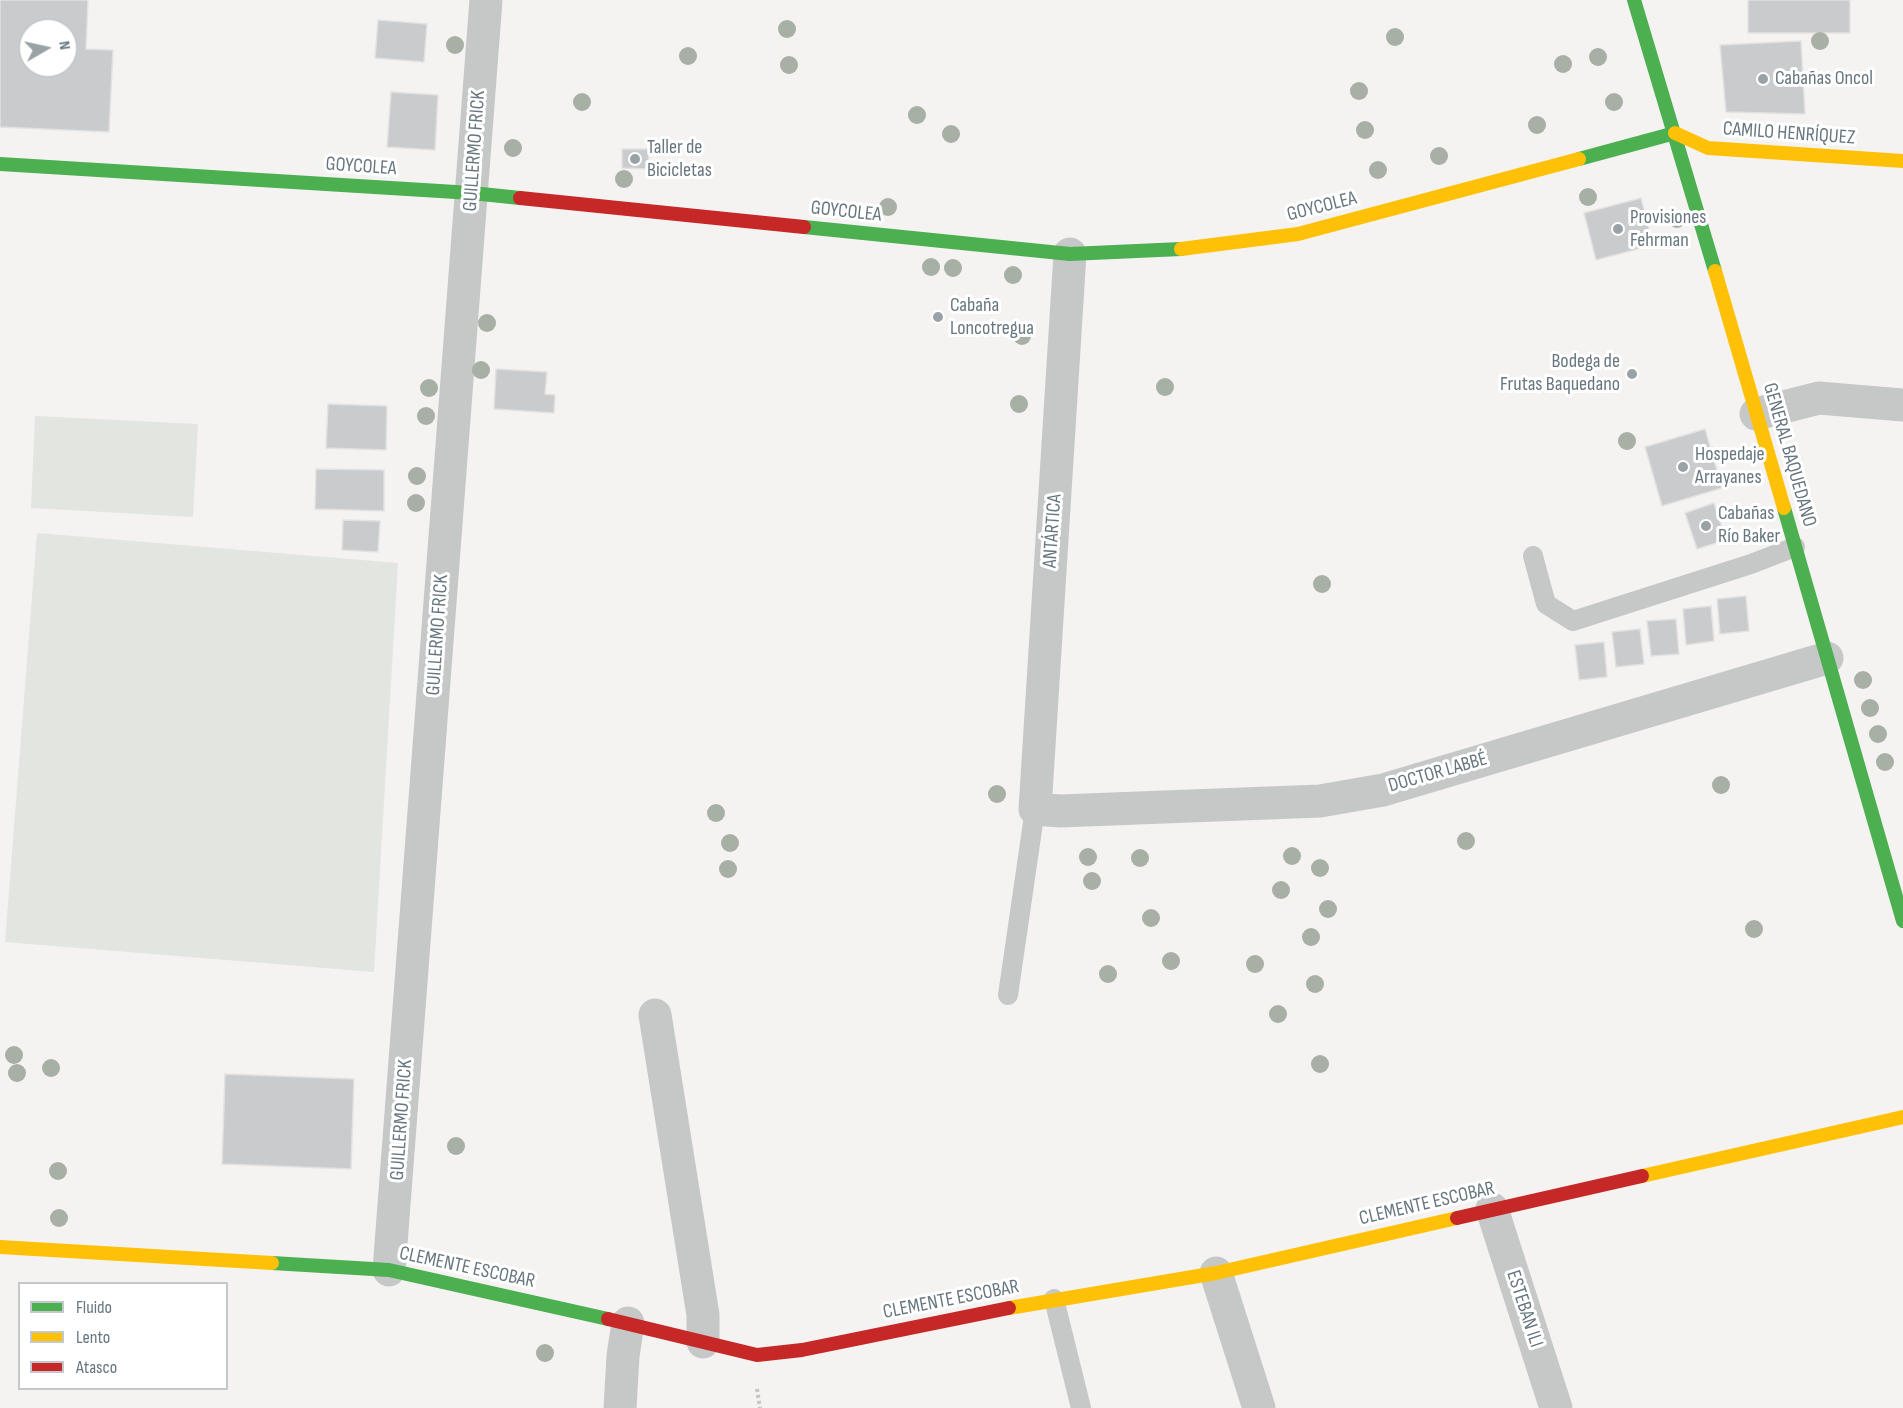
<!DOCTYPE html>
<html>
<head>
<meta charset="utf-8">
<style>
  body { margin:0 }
  #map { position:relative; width:1903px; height:1408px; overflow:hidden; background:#f4f3f2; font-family:"Sofia Sans Condensed",sans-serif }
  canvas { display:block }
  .legend { position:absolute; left:18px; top:1282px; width:210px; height:108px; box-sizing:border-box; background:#fff; border:2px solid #c2c8cc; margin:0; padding:8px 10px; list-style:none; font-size:18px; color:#67767f }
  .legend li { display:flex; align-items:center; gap:12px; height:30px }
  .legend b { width:30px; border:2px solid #c2c8cc }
  .north { position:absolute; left:18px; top:18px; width:60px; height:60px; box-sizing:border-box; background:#fff; border:2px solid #c2c8cc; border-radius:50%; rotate:81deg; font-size:16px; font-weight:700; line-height:24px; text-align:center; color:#67767f }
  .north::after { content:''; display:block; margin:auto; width:21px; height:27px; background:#98a2a7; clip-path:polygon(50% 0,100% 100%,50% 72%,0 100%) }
</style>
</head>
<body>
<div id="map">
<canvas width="1903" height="1408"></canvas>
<ul class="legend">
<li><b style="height:8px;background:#4caf50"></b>Fluido</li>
<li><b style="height:8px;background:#ffc107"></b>Lento</li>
<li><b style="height:8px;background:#c62828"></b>Atasco</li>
</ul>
<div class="north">N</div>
</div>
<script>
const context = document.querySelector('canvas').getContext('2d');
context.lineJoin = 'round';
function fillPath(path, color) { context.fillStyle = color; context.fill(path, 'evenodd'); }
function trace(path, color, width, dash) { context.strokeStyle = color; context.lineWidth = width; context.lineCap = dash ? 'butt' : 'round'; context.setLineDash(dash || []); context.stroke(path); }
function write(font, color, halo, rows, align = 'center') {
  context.font = font + ' "Sofia Sans Condensed",sans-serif'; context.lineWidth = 6; context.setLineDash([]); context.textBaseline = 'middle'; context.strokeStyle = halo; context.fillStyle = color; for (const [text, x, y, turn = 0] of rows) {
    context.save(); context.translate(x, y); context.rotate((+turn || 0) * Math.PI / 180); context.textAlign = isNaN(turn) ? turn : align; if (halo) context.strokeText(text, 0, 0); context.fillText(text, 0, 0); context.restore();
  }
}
const green = new Path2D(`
  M35 416 198 424 193 517 31 508Z
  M37 533 398 563 374 972 5 942Z`);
const building = new Path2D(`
  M0 0H88L86 49 113 50 109 132 0 127ZM30 30H66V66H30Z
  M1748 0H1850V33H1748Z
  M378 20 427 24 424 62 375 58Z
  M1801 41 1805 114 1726 112 1720 45Z
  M391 92 438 95 435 150 387 147Z
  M622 149H649L648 169 622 168Z
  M1641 198 1653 245 1596 260 1584 213Z
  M496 369 547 372 545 394 555 395 554 413 494 409Z
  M328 404 387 406 386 450 326 448Z
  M1705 429 1722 488 1662 506 1645 447Z
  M316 469 384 470V511L315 509Z
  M1714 503 1726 540 1697 549 1685 513Z
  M343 520 380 521 378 552 342 550Z
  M1746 596 1749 631 1720 634 1717 599Z
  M1711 606 1714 641 1686 645 1683 609Z
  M1676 619 1679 654 1651 656 1647 621Z
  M1640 629 1644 664 1616 667 1612 632Z
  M1604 642 1607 677 1579 680 1575 645Z
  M225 1074 354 1079 351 1169 222 1164Z`);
const path = new Path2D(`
  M757 1389 760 1408`);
const lane = new Path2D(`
  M1533 556 1546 604 1573 621 1751 564 1795 547
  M1008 995 1035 809
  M1054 1299 1081 1408`);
const street = new Path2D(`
  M1070 254 1035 809 1060 811 1320 801 1383 790 1827 658
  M1756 414 1819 398 1903 405
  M655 1015 703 1315V1342
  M1492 1209 1556 1408
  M389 1270 486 0
  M1216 1273 1259 1408
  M620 1408 623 1356 628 1323`);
const fast = new Path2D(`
  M1634 0 1715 271
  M1579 159 1675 133
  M0 164 472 193 520 198
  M804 227 1070 254 1181 249
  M1784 508 1903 921
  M272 1263 389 1270 608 1319`);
const slow = new Path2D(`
  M1675 133 1708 148 1903 161
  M1181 249 1298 234 1579 159
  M1715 271 1784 508
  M1642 1176 1903 1117
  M0 1247 272 1263
  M1009 1308 1216 1273 1457 1218`);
const jam = new Path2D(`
  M520 198 804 227
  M1457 1218 1642 1176
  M608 1319 757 1355 802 1350 1009 1308`);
const trees = [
  [787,29],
  [1395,37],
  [1820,41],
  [455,45],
  [688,56],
  [1598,57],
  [1563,64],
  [789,65],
  [1359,91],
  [582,102],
  [1614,102],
  [917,115],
  [1537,125],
  [1365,130],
  [951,134],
  [513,148],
  [1439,156],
  [1378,170],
  [624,179],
  [1588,197],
  [888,207],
  [1677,219],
  [931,267],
  [953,268],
  [1013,275],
  [487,323],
  [1022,336],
  [481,370],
  [1165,387],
  [429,388],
  [1019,404],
  [426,416],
  [1627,441],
  [417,476],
  [416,503],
  [1322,584],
  [1863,680],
  [1870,708],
  [1878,734],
  [1885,762],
  [1721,785],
  [997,794],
  [716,813],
  [1466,841],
  [730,843],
  [1292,856],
  [1088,857],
  [1140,858],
  [1320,868],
  [728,869],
  [1092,881],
  [1281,890],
  [1328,909],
  [1151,918],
  [1754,929],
  [1311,937],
  [1171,961],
  [1255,964],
  [1108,974],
  [1315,984],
  [1278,1014],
  [14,1055],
  [1320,1064],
  [51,1068],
  [17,1073],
  [456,1146],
  [58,1171],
  [59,1218],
  [545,1353]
];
const markers = [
  [1763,79,6,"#98a2a7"],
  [635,159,6,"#98a2a7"],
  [1618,229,6,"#98a2a7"],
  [938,317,6,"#98a2a7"],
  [1632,374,6,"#98a2a7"],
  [1683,467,6,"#98a2a7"],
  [1706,526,6,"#98a2a7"]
];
const poiNames = [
  ["Cabañas Oncol",1775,79],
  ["Taller de",647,148],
  ["Bicicletas",647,171],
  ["Provisiones",1630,218],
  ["Fehrman",1630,241],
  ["Cabaña",950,306],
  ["Loncotregua",950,329],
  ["Bodega de",1620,362,"right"],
  ["Frutas Baquedano",1620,385,"right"],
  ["Hospedaje",1695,455],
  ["Arrayanes",1695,478],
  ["Cabañas",1718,514],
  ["Río Baker",1718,537]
];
const streetNames = [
  ["CAMILO HENRÍQUEZ",1789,134,4],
  ["GUILLERMO FRICK",475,151,-86],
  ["GOYCOLEA",361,167,4],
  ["GOYCOLEA",1322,207,-14],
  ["GOYCOLEA",846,212,6],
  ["GENERAL BAQUEDANO",1789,455,74],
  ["ANTÁRTICA",1053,531,-86],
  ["GUILLERMO FRICK",438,635,-86],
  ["DOCTOR LABBÉ",1438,773,-16],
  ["GUILLERMO FRICK",402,1120,-86],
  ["CLEMENTE ESCOBAR",1427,1204,-13],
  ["CLEMENTE ESCOBAR",467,1268,12],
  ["CLEMENTE ESCOBAR",951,1300,-11],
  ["ESTEBAN ILI",1524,1309,72]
];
fillPath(green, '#e2e5e0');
fillPath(building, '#cacbcc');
trace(building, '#e3e2e2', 1.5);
trace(path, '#c4c5c6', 4, [3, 3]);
trace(lane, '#c6c8c8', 20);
trace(street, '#c6c8c8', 33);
trace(fast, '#4caf50', 14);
trace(slow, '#ffc107', 14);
trace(jam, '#c62828', 14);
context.fillStyle = '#a8afa4';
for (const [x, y] of trees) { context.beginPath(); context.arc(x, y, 9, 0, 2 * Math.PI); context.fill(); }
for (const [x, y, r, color] of markers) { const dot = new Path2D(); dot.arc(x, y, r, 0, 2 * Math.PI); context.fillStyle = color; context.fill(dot); trace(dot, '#fff', 2); }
write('20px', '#67767f', '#fff', poiNames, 'left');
write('20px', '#67767f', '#fff', streetNames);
</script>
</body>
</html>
